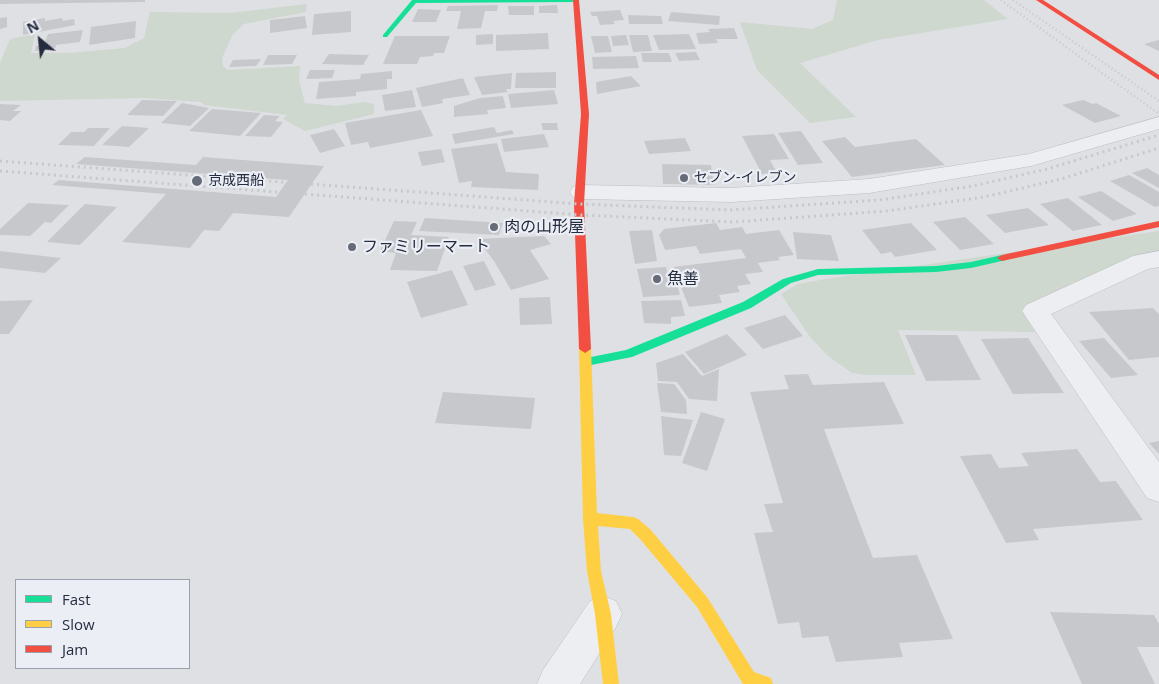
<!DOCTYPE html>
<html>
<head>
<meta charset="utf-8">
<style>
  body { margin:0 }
  #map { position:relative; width:1159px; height:684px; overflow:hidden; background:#dfe0e4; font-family:"Open Sans",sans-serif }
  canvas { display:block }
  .legend { position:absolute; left:15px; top:579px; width:175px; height:90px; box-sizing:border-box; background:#ebeef5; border:1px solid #9ca0ac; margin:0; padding:6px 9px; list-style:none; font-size:15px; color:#252c3e }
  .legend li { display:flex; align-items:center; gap:10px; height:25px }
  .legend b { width:25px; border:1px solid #9ca0ac }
  .north { position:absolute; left:15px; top:15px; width:50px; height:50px; -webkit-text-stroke:4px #ebeef5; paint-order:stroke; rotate:332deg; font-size:14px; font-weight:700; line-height:20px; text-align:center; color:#252c3e }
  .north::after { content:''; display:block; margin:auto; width:18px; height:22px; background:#252c3e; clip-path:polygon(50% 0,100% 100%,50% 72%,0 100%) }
</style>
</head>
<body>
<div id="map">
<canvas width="1159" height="684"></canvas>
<ul class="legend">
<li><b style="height:6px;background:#16e098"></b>Fast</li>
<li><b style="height:6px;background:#ffcf43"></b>Slow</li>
<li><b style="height:6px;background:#f24e42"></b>Jam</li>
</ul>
<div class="north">N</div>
</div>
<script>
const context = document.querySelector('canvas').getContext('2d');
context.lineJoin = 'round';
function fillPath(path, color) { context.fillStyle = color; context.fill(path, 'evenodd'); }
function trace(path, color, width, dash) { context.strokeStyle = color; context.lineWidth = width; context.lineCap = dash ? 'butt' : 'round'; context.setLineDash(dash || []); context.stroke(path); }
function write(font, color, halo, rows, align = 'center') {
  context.font = font + ' "Open Sans","Noto Sans JP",sans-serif'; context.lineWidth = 4.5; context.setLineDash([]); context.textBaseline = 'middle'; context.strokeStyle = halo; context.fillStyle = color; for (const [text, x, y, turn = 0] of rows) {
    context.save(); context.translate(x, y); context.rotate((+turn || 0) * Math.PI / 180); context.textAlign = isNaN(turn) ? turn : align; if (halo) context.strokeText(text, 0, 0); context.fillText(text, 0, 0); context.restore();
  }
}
const green = new Path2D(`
  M837 0H984L1008 19 878 40 800 63 856 117 810 123 757 70 740 22 812 29 833 20Z
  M307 4 306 12 244 24 233 34 222 58 223 66 228 70 300 66 299 80 305 103 336 106 364 102 374 104V114L305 131 283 119 287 115 204 105 201 102 145 98 0 101V63L10 39 35 34 31 53H69L125 48 144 38 150 12 230 13Z
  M1159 231V252L1026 317 1035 332 898 330 916 375H866L852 373 828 356 810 337 781 294 798 284 826 279Z`);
const building = new Path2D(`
  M0 0H145V2L0 4Z
  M498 5 497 11H485L481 28 457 29 461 11H446L448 6Z
  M557 5 558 13H539V6Z
  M508 6H534V15H509Z
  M418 9 441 10 436 22H412Z
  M620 10 624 20 613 21 615 24 600 25 597 16H592L590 12Z
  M351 11V32L312 35 314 14Z
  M671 12 720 16 719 25 668 21Z
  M628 15 661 16 663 24H629Z
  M305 16 307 28 270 33V20Z
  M7 17V27L0 29V18Z
  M45 18V21L62 18 63 21 74 19 75 25 23 35V22Z
  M136 21 135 38 89 45 91 27Z
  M734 28 738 39H716L718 43 699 44 696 33 710 32 708 29Z
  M83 30 80 42 56 45 55 48 35 51 36 46 44 45 48 34Z
  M548 33 549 49 496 51V35Z
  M493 34V44L476 45V35Z
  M689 34 696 49 659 50 653 35Z
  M626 35 629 45 613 46 611 36Z
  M629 35H648L652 51 633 52Z
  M395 36H450L444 53H434L433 56 420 57 417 64H383Z
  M591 36H608L612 52 595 53Z
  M1159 40V51L1144 44Z
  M696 52 700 60 679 61 675 53Z
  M641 53H669L672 62H643Z
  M329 54 369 55 363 65 322 64Z
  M268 55H297L292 64 263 65Z
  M636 56 639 68 593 69 592 57Z
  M261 59 256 66 229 67 233 60Z
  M310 70H335L332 78 306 79Z
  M392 71V79H387V89L356 92V96L316 99 319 82 360 79 361 74Z
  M556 72V88H515L516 73Z
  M512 73 511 89H506L508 92 482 95 474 77Z
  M631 76 641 86 597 94 596 82Z
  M463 78 470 95 442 99 443 103 422 107 416 88Z
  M412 90 416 107 385 111 382 95Z
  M554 90 558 104 511 108 508 94Z
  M503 96 506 108 487 110 488 114 454 117V106L480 98Z
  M142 100 177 101 163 116 127 115Z
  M1083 100 1093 104 1096 103 1121 116 1095 123 1062 105Z
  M182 103 209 108 190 126 161 123Z
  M0 104 21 105 13 111H21L10 121 0 120Z
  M212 109 261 113 240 136 189 131Z
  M421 110 433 136 370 148 368 142 351 145 345 123Z
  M264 115 280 116 275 121 283 122 271 137 245 136Z
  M541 123H557L558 130H543Z
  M122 126 149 128 129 147 102 145Z
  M494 127 497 133 512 130 514 134 455 144 452 134Z
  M88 128H110L94 146 58 145 71 132H84Z
  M334 129 345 146 320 153 310 135Z
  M801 131 823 163 798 165 778 133Z
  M544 134 549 147 504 152 501 139Z
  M774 134 789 159 770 160 777 173 762 174 742 136Z
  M845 137 855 147 916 139 945 165 852 177 822 141Z
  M685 138 691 151 649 154 644 141Z
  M497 143 506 172 539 174 538 190 471 187 472 181 459 183 451 149Z
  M441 149 445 162 422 166 418 152Z
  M85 157 196 165 203 157 324 166 289 217 233 213 219 231 204 230 190 248 122 242 166 194 52 185 59 180 276 197 288 180 76 164Z
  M662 164 711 165 714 185 663 184Z
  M1147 168 1159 175V188L1132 173Z
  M1129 175 1159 192V206L1155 207 1110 181Z
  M1101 191 1137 214 1113 221 1078 197Z
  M1068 198 1102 225 1073 231 1040 204Z
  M28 203 69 205 51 223 45 222 30 236 0 235V229Z
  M85 204 117 207 80 245 47 242Z
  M1028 208 1049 225 1005 233 986 215Z
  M965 217 994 244 960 250 933 222Z
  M425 218 503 223 499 235 419 231Z
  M394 221 417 222 411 235 449 237 437 271 390 270 396 253 380 251Z
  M716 223 720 230 742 227 746 234 779 230 794 255 778 257 780 260 758 263 763 272 745 274 751 284 737 286 740 292 719 295 722 303 689 307 673 267 746 258 741 249 700 254 696 246 665 250 659 235 664 229Z
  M911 223 937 250 895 257 891 252 881 254 862 230Z
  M652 230 657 261 635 264 629 231Z
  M793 232 831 235 839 261 797 259Z
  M544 236 551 244 530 250 549 279 511 290 494 261 477 239Z
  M0 251 61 258 45 273 0 268Z
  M484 261 496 285 475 291 463 266Z
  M666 267 670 285 677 284 680 295 643 297 637 269Z
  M452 270 468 305 421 318 407 282Z
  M550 297 552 324 520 325 519 298Z
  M33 300 9 334H0V301Z
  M681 300 685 316 671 317V324L644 323 641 301Z
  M1153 308 1159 314V357L1129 360 1089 312Z
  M785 315 803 336 763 349 744 328Z
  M727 334 747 355 704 374 685 352Z
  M905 335H957L981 380 926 381Z
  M1028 338 1064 393 1013 394 981 339Z
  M1104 338 1138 375 1111 378 1079 341Z
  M683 354 702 376 719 369 717 401 689 399 677 382 658 381 656 363Z
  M808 374 813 385 884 382 904 424 824 429 873 558 917 555 953 639 899 643 903 657 836 662 828 636 802 638 799 622 778 624 754 533 773 532 764 504 783 503 750 392 789 389 784 375Z
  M657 383 674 384 686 400 687 414 661 412Z
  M443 392 535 398 531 429 435 423Z
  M701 412 725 419 707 471 682 463Z
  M661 416 693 420 681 456 664 455Z
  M1159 441V454L1149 443Z
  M1077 449 1100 482 1116 481 1143 520 1033 529 1039 540 1006 543 960 456 991 454 999 468 1029 466 1021 453Z
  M1050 612 1154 615 1159 624V647H1137L1155 684H1082Z`);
const street = new Path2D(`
  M1159 117V129L1031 166 869 193 731 202 581 199 573 197 570 192 573 187 581 185 731 188 869 179 1029 154Z
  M1159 251V267L1148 269 1051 314 1159 462V502L1147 498 1022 311 1026 305 1133 256Z
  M603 596 616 601 622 614 616 627 580 684H537L543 670 590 601Z`);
const fast = new Path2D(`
  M412 0H579L576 2 416 3 387 37H383V35Z
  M1002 255 1006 256 1007 258 1006 260 971 268 936 272 818 275 791 283 751 308 632 357 586 366 582 365 580 362 582 359 586 358 626 350 743 302 783 279 818 269 936 266 971 262Z`);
const slow = new Path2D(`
  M585 345 591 349 597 513 633 517 638 519 650 529 707 597 754 672 771 678 773 684H743L697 607 640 539 630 529 598 526 601 571 611 614 619 684H603L595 614 587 571 583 519 579 349Z`);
const jam = new Path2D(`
  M573 0H579L589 114 584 204 591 349 585 353 579 349 574 204 581 114Z
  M1036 0H1043L1159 75V80Z
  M1159 221V227L1002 261 997 258 1002 255Z`);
const railFar1 = new Path2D(`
  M1001 0 1159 114
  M1013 0 1159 101`);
const rail = new Path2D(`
  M0 161 579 204 730 210 879 200 973 186 1047 169 1159 135
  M0 171 581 215 733 222 887 211 984 197 1061 179 1159 148`);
const markers = [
  [684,178,5,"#666b78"],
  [197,181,6,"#666b78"],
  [494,227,5,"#666b78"],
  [352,247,5,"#666b78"],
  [657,279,5,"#666b78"]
];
const farPoinames = [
  ["セブン-イレブン",694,178],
  ["京成西船",208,181]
];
const poiNames = [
  ["肉の山形屋",504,227],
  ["ファミリーマート",362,247],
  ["魚善",667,279]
];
fillPath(green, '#ced8ce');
fillPath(building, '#c7c8cc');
trace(street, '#bdbec2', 1);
fillPath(street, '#edeef1');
fillPath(fast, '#16e098');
fillPath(slow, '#ffcf43');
fillPath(jam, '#f24e42');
trace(railFar1, '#c6c8cc', 2.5, [1, 3]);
trace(rail, '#c6c8cc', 3, [2, 4]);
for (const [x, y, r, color] of markers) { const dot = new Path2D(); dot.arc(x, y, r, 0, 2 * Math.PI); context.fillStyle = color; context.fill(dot); trace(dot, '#ebeef5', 2); }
write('14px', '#252c3e', '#ebeef5', farPoinames, 'left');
write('16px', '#252c3e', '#ebeef5', poiNames, 'left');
</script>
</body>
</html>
